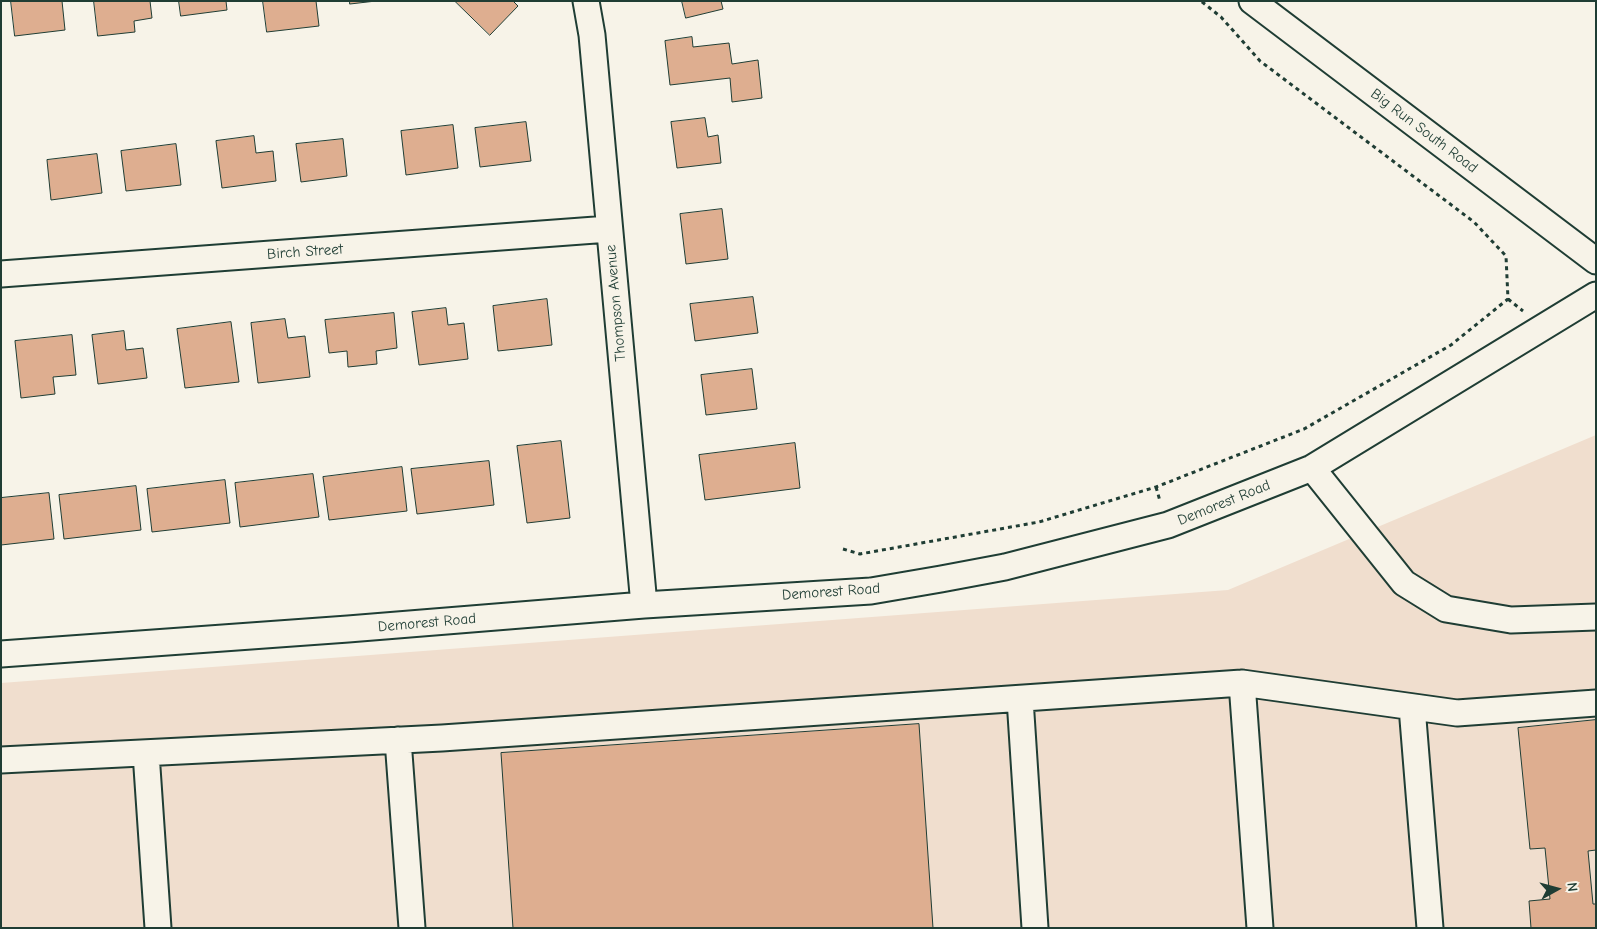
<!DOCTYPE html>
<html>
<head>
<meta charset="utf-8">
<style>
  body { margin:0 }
  #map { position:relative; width:1597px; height:929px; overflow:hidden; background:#f7f3e8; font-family:"Comic Neue",sans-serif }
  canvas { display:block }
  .frame { position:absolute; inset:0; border:2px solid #1f3d34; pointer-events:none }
  .north { position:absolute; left:1532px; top:864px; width:50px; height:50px; -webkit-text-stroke:4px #f7f3e8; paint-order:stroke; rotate:83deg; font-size:14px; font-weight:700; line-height:20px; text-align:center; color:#1f3d34 }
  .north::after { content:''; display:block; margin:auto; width:18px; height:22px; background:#1f3d34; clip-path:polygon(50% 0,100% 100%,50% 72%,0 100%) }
</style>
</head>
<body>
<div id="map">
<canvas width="1597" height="929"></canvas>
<div class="frame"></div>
<div class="north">N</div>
</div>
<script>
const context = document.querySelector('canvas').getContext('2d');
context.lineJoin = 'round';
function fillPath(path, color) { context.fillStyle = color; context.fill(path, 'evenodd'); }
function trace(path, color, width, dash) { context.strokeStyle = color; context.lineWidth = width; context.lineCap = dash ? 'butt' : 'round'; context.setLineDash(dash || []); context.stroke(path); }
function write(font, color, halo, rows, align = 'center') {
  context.font = font + ' "Comic Neue",sans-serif'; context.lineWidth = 4.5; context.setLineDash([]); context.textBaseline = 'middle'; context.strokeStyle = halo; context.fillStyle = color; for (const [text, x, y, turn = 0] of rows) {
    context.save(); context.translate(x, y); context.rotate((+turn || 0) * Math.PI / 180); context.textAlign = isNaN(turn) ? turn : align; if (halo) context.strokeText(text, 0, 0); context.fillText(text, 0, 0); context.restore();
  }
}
const built = new Path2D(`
  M1596 435V928H1V683L1228 590Z`);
const building = new Path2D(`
  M11 1H62L65 30 15 36Z
  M94 1H150L152 18 134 21 135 32 98 36Z
  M179 1H226L227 10 181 16Z
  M263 1H316L319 26 267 32Z
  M350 1H376L350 4Z
  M455 1H513L518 6 490 35Z
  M682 1H721L723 9 686 18Z
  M692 37 693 47 729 43 732 64 758 60 762 98 732 102 730 78 670 85 665 41Z
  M705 118 708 137 718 135 721 163 677 168 671 122Z
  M526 122 531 161 480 167 475 128Z
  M453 125 458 168 406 175 401 131Z
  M254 136 256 153 273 151 276 181 222 188 216 141Z
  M343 139 347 176 301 182 296 144Z
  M176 144 181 185 126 191 121 151Z
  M97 154 102 193 51 200 47 160Z
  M722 209 728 259 686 264 680 214Z
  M753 297 758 333 695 341 690 304Z
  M547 299 552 345 498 351 493 306Z
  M446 308 448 325 464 323 468 359 419 365 412 312Z
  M394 313 397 348 376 351 377 364 348 367 347 351 329 353 325 320Z
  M285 319 288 338 305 336 310 377 258 383 251 323Z
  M231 322 239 382 185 388 177 329Z
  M124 331 126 350 143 348 147 378 98 384 92 335Z
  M72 335 76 375 53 377 55 394 21 398 15 341Z
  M752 369 757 409 706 415 701 375Z
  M561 441 570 518 527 523 517 446Z
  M795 443 800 488 705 500 699 455Z
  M489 461 494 505 417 514 411 469Z
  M402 467 407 511 329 520 323 477Z
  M313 474 319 517 240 527 235 483Z
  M225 480 230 523 152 532 147 489Z
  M136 486 141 530 64 539 59 495Z
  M49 493 54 539 1 545V498Z
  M1596 720V850L1588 851 1593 904H1596V928H1531L1529 901 1550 899 1545 848 1530 849 1518 728Z
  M919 724 933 928H513L501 753Z`);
const path = new Path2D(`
  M1508 299 1523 311
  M1156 487 1160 501
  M843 549 860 554 1039 522 1156 487 1304 429 1451 345 1508 299 1506 256 1474 222 1260 61 1221 17 1201 1`);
const minor = new Path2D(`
  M586 1 592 35 644 605
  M1252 1 1596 261
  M1 274 609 229
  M1312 468 1404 583 1446 609 1511 620 1596 617
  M1 654 348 629 644 605 871 591 941 579 1005 567 1168 525 1312 468 1596 295
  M1242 683 1260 928
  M1020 699 1035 928
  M1412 707 1430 928
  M398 740 412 928
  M146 753 158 928
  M1 760 442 738 1242 683 1457 713 1596 703`);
const streetNames = [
  ["Big Run South Road",1424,131,37],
  ["Birch Street",305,252,-4],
  ["Thompson Avenue",616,303,-95],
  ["Demorest Road",1224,503,-22],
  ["Demorest Road",831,592,-4],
  ["Demorest Road",427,623,-5]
];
fillPath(built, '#f0dece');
fillPath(building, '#deae90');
trace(building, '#1f3d34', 1);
trace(minor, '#1f3d34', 29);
trace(path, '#1f3d34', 3, [4, 4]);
trace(minor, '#f7f3e8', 25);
write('15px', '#1f3d34', '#f7f3e8', streetNames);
</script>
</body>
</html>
